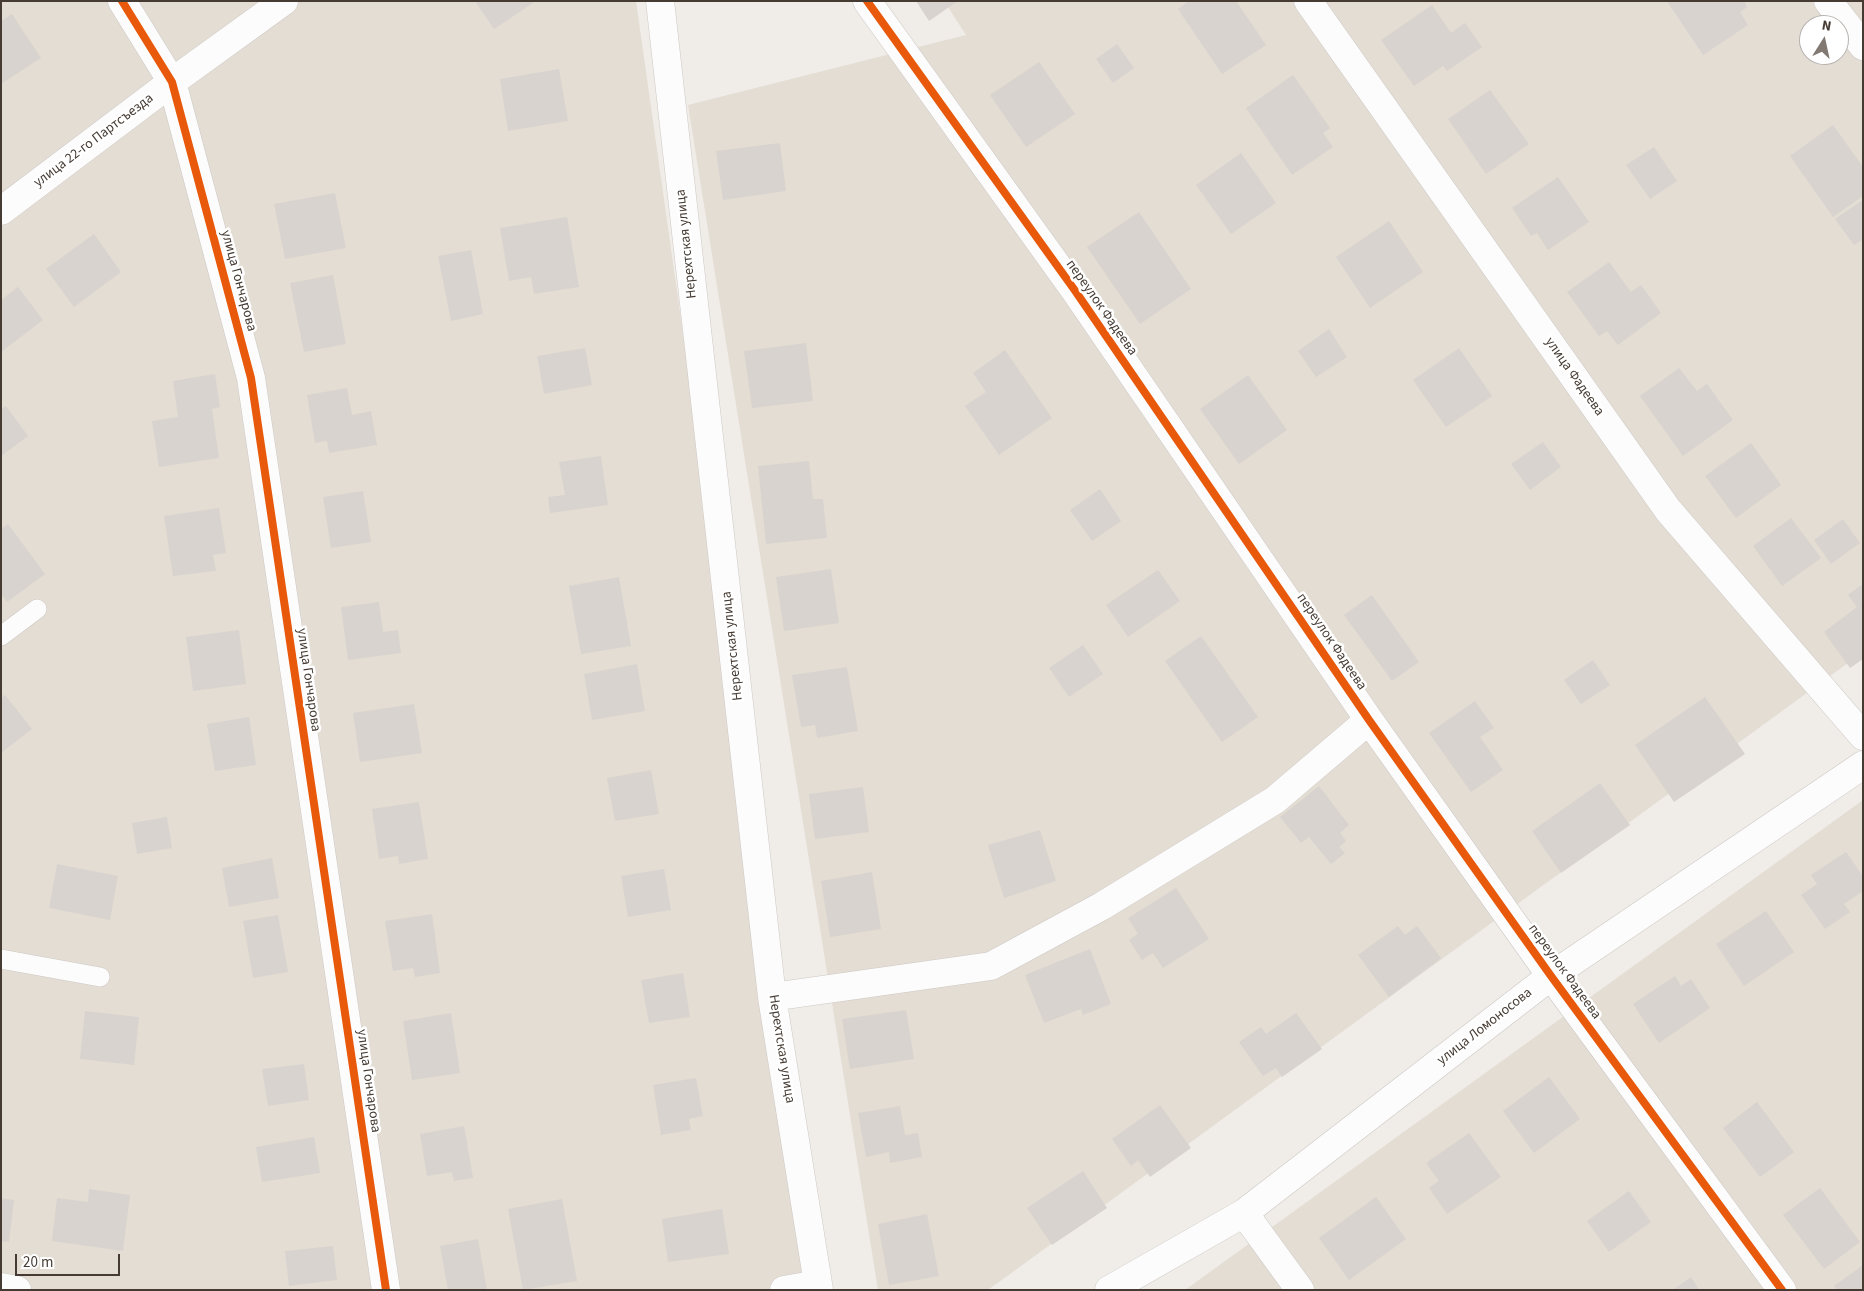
<!DOCTYPE html>
<html>
<head>
<meta charset="utf-8">
<style>
  body { margin:0 }
  #map { position:relative; width:1864px; height:1291px; overflow:hidden; background:#f0ece8; font-family:"Source Sans 3",sans-serif }
  canvas { display:block }
  .frame { position:absolute; inset:0; border:2px solid #453b33; pointer-events:none }
  .north { position:absolute; left:1799px; top:15px; width:50px; height:50px; box-sizing:border-box; background:#fff; border:1px solid #b5b1ad; border-radius:50%; rotate:10deg; font-size:14px; font-weight:700; line-height:20px; text-align:center; color:#453b33 }
  .north::after { content:''; display:block; margin:auto; width:18px; height:22px; background:#817972; clip-path:polygon(50% 0,100% 100%,50% 72%,0 100%) }
  .scale { position:absolute; left:15px; top:1254px; width:105px; height:22px; box-sizing:border-box; border:2px solid #453b33; border-top:0; padding-left:6px; font-size:15px; line-height:18px; white-space:nowrap; color:#453b33; -webkit-text-stroke:4px #fff; paint-order:stroke }
</style>
</head>
<body>
<div id="map">
<canvas width="1864" height="1291"></canvas>
<div class="frame"></div>
<div class="north">N</div>
<div class="scale">20 m</div>
</div>
<script>
const context = document.querySelector('canvas').getContext('2d');
context.lineJoin = 'round';
function fillPath(path, color) { context.fillStyle = color; context.fill(path, 'evenodd'); }
function trace(path, color, width, dash) { context.strokeStyle = color; context.lineWidth = width; context.lineCap = dash ? 'butt' : 'round'; context.setLineDash(dash || []); context.stroke(path); }
function write(font, color, halo, rows, align = 'center') {
  context.font = font + ' "Source Sans 3",sans-serif'; context.lineWidth = 5; context.setLineDash([]); context.textBaseline = 'middle'; context.strokeStyle = halo; context.fillStyle = color; for (const [text, x, y, turn = 0] of rows) {
    context.save(); context.translate(x, y); context.rotate((+turn || 0) * Math.PI / 180); context.textAlign = isNaN(turn) ? turn : align; if (halo) context.strokeText(text, 0, 0); context.fillText(text, 0, 0); context.restore();
  }
}
const residential = new Path2D(`
  M1 1H636L818 1290H1Z
  M944 1H1863V652L988 1290H878L688 105 966 35ZM1809 25H1839V55H1809Z
  M1863 800V1290H1185Z`);
const building = new Path2D(`
  M475 1H532L533 3 494 29Z
  M916 1H958L929 21Z
  M1189 1H1236L1266 45 1222 74 1178 9Z
  M1667 1H1744L1747 7 1740 12 1748 25 1703 55Z
  M1432 5 1451 33 1465 23 1482 47 1447 71 1443 66 1414 86 1381 40Z
  M12 14 41 58 1 84V21Z
  M1117 44 1134 68 1113 83 1096 59Z
  M1039 62 1075 114 1026 147 990 95Z
  M559 69 568 121 508 131 500 79Z
  M1293 75 1330 128 1323 133 1333 147 1292 175 1246 108Z
  M1490 90 1529 144 1486 174 1448 119Z
  M1833 125 1863 167V196L1833 217 1790 156Z
  M780 143 786 191 723 200 716 151Z
  M1654 147 1677 181 1650 199 1626 165Z
  M1241 153 1276 203 1231 234 1196 185Z
  M1558 177 1589 222 1548 250 1537 233 1531 236 1512 208Z
  M335 193 346 248 285 259 274 204Z
  M1863 200V239L1854 245 1835 219Z
  M1139 212 1191 289 1140 324 1087 247Z
  M567 217 579 287 534 294 531 277 509 281 500 228Z
  M1389 221 1423 272 1370 308 1336 257Z
  M94 234 121 272 74 307 46 269Z
  M471 250 483 314 451 321 438 256Z
  M1609 262 1631 292 1641 285 1661 313 1618 345 1607 331 1599 336 1567 292Z
  M333 275 346 344 304 352 290 283Z
  M18 287 43 320 1 352V300Z
  M1329 329 1347 357 1316 377 1298 351Z
  M806 343 813 401 752 408 744 351Z
  M585 348 592 385 544 394 537 356Z
  M1459 348 1492 396 1446 427 1413 380Z
  M1005 350 1052 418 999 455 965 406 986 392 973 373Z
  M1679 368 1697 391 1707 384 1733 420 1683 456 1640 396Z
  M215 374 220 407 212 409 219 458 159 467 152 421 178 417 173 381Z
  M1248 375 1287 430 1239 464 1200 409Z
  M347 388 352 415 371 411 377 445 329 453 327 441 315 443 307 395Z
  M6 406 28 436 1 456V409Z
  M1543 442 1561 467 1530 490 1511 464Z
  M1751 443 1781 485 1736 518 1705 476Z
  M601 456 608 505 550 513 548 497 565 495 559 462Z
  M809 461 813 499H823L827 538 766 544 758 466Z
  M1100 489 1121 521 1092 541 1070 510Z
  M363 491 371 542 331 548 323 497Z
  M219 508 226 553 213 555 216 571 173 576 164 516Z
  M1791 518 1821 558 1782 586 1753 546Z
  M1843 519 1860 543 1831 564 1814 540Z
  M8 524 45 574 7 602 1 594V529Z
  M831 569 839 623 784 631 776 577Z
  M1158 570 1180 601 1128 637 1106 605Z
  M619 577 631 646 581 654 569 586Z
  M1863 584V659L1850 668 1824 632 1857 607 1848 595Z
  M1372 595 1419 662 1392 681 1344 615Z
  M379 602 383 632 398 630 401 653 348 660 341 607Z
  M239 630 246 684 193 691 186 637Z
  M1201 636 1258 717 1222 742 1165 661Z
  M1083 645 1103 674 1069 697 1049 668Z
  M1593 660 1610 685 1581 704 1564 680Z
  M637 664 645 711 592 720 584 674Z
  M847 667 858 731 817 738 815 725 801 727 792 675Z
  M5 695 32 729 1 753V698Z
  M1705 697 1745 754 1674 802 1635 745Z
  M1475 701 1494 728 1480 737 1503 770 1471 792 1429 733Z
  M414 704 422 753 360 762 353 713Z
  M249 717 256 765 215 771 207 724Z
  M651 770 659 814 615 821 607 778Z
  M1600 783 1630 825 1561 873 1532 831Z
  M1319 786 1349 825 1340 833 1346 841 1339 847 1345 853 1331 864 1309 837 1301 843 1280 817Z
  M863 787 869 832 815 839 809 794Z
  M419 802 428 859 399 864 398 856 379 859 372 809Z
  M167 817 172 848 137 854 132 823Z
  M1040 830 1056 881 1004 898 988 845Z
  M1846 852 1863 876V891L1844 904 1850 912 1825 929 1801 895 1817 884 1811 875Z
  M272 858 279 898 229 907 222 868Z
  M57 864 118 876 110 920 49 908Z
  M664 869 671 910 628 917 621 876Z
  M872 872 881 929 830 937 821 881Z
  M1176 888 1209 939 1163 968 1153 953 1142 960 1129 940 1138 934 1128 918Z
  M1766 911 1794 952 1744 986 1716 944Z
  M432 914 440 973 415 977 413 968 393 971 385 921Z
  M278 915 288 972 253 978 243 921Z
  M1398 926 1405 935 1417 926 1441 958 1389 997 1358 955Z
  M1090 949 1111 1004 1083 1015 1081 1009 1044 1023 1025 975Z
  M683 973 690 1017 649 1023 641 980Z
  M1675 976 1681 986 1691 979 1710 1008 1659 1043 1633 1004Z
  M906 1010 914 1059 850 1069 842 1019Z
  M85 1011 139 1017 134 1065 80 1059Z
  M451 1013 460 1073 412 1080 403 1021Z
  M1296 1013 1322 1049 1282 1077 1276 1068 1263 1076 1239 1042 1261 1027 1266 1034Z
  M304 1064 309 1100 268 1106 262 1069Z
  M1549 1077 1580 1119 1534 1153 1503 1111Z
  M696 1078 703 1116 689 1119 691 1130 661 1135 653 1085Z
  M1757 1102 1794 1152 1760 1177 1723 1128Z
  M1160 1105 1191 1148 1150 1177 1138 1160 1131 1166 1112 1139Z
  M900 1106 905 1135 918 1133 922 1157 890 1163 889 1152 866 1157 858 1113Z
  M464 1126 473 1178 454 1181 452 1172 427 1176 420 1134Z
  M1469 1133 1501 1177 1447 1214 1429 1188 1439 1181 1426 1163Z
  M314 1137 320 1173 262 1182 256 1147Z
  M1083 1171 1107 1208 1052 1245 1027 1208Z
  M1820 1188 1860 1242 1824 1269 1783 1215Z
  M89 1189 130 1195 123 1251 52 1241 57 1198 88 1202Z
  M1629 1191 1651 1222 1609 1252 1587 1221Z
  M1376 1197 1406 1239 1349 1280 1319 1238Z
  M1 1198 14 1200 9 1242 1 1241Z
  M562 1199 577 1281 523 1290 508 1209Z
  M722 1209 729 1254 668 1262 662 1219Z
  M927 1214 939 1276 889 1285 878 1224Z
  M478 1239 487 1290H448L440 1246Z
  M333 1246 337 1280 289 1286 285 1251Z
  M1863 1265V1290H1837L1834 1286Z
  M1691 1277 1699 1290H1673Z`);
const service = new Path2D(`
  M1 636 37 609
  M1 959 100 977`);
const minor = new Path2D(`
  M122 1 172 82 251 378 386 1290
  M660 1 772 997 819 1290
  M867 1 1076 292 1369 720 1551 976 1782 1290
  M1308 1 1668 510 1863 736
  M1828 1 1863 46
  M772 997 991 966 1102 906 1275 800 1369 720
  M1244 1213 1300 1290
  M1 1287 17 1290
  M784 1290 818 1284
  M1109 1290 1244 1213 1551 976 1863 765`);
const tertiary = new Path2D(`
  M1 211 172 82 284 1`);
const cycleway = new Path2D(`
  M122 1 172 82 251 378 386 1290
  M867 1 1076 292 1369 720 1551 976 1782 1290`);
const streetNames = [
  ["улица 22-го Партсъезда",94,141,-37],
  ["Нерехтская улица",687,244,-96],
  ["улица Гончарова",238,281,75],
  ["переулок Фадеева",1101,308,55],
  ["улица Фадеева",1574,377,55],
  ["переулок Фадеева",1331,642,56],
  ["Нерехтская улица",733,646,-96],
  ["улица Гончарова",308,680,82],
  ["переулок Фадеева",1564,972,54],
  ["улица Ломоносова",1485,1027,-38],
  ["Нерехтская улица",781,1049,81],
  ["улица Гончарова",368,1081,82]
];
fillPath(residential, '#e4ddd4');
fillPath(building, '#d8d3ce');
trace(service, '#ccc8c4', 20);
trace(minor, '#ccc8c4', 29);
trace(tertiary, '#ccc8c4', 29);
trace(service, '#fdfcfc', 19);
trace(minor, '#fdfcfc', 28);
trace(tertiary, '#fdfcfc', 28);
trace(cycleway, '#e8590c', 8);
write('14px', '#453b33', '#fff', streetNames);
</script>
</body>
</html>
